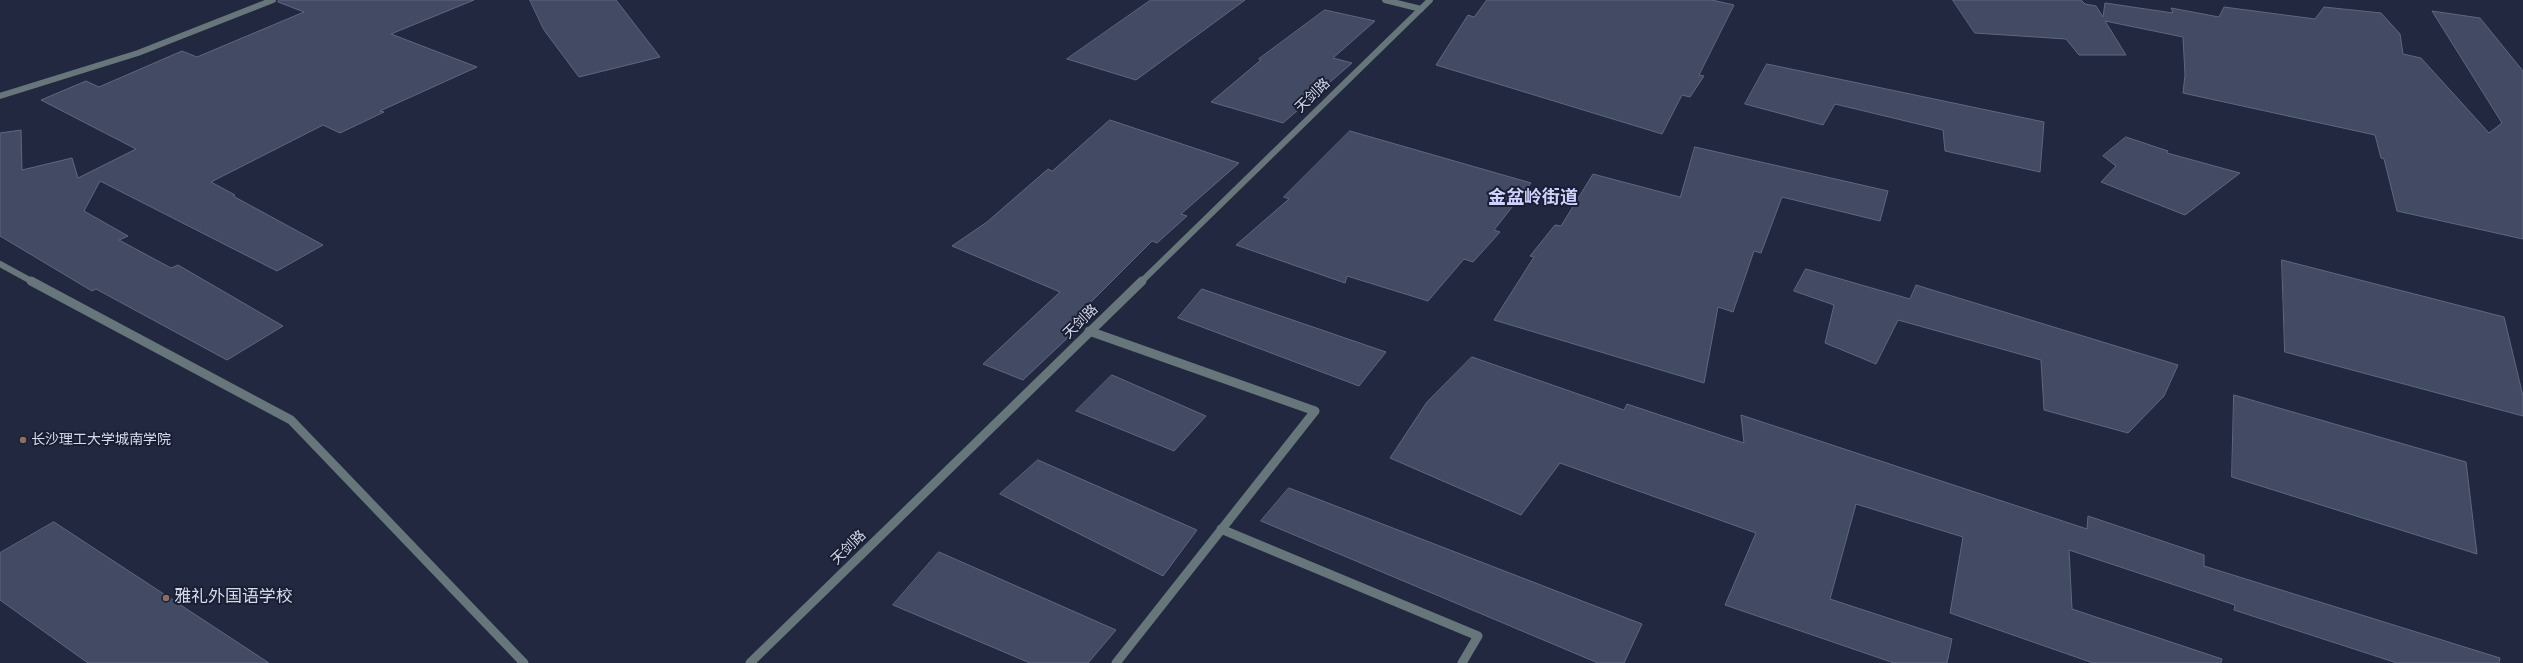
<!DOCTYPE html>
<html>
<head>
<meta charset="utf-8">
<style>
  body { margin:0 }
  canvas { display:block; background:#22283f }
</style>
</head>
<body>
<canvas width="2523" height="663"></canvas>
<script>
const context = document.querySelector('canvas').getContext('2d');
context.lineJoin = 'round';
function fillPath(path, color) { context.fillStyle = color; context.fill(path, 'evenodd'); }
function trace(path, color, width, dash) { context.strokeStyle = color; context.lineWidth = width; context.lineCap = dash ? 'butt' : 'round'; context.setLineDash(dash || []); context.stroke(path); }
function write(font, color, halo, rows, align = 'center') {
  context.font = font + ' "Varela Round","Noto Sans SC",sans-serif'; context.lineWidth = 4; context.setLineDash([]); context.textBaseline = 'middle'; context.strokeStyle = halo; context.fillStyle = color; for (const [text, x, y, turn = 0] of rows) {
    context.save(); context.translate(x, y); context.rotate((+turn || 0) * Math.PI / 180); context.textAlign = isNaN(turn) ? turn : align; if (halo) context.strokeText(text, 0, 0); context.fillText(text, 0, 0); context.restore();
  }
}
const building = new Path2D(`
  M279 0H474L391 34 477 67 380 111 384 112 340 133 323 125 211 182 235 195 233 196 323 245 277 271 100 181 84 211 128 236 119 240 171 268 178 265 283 326 227 360 96 289 92 291 0 236V133L21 130 22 170 72 158 78 178 136 149 41 100 86 81 99 87 182 51 197 57 304 12 278 2Z
  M530 0H616L660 57 579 77 544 30Z
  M1151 0H1245L1136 80 1067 59Z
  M1487 0H1712L1734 5 1699 75 1704 76 1690 97 1682 95 1662 134 1436 65 1468 15 1474 17Z
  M1953 0H2081L2085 4 2096 6 2103 17 2105 3 2173 13 2171 8 2219 17 2224 7 2315 19 2324 7 2381 13 2400 34 2403 54 2421 58 2489 133 2502 123 2432 11 2480 18 2523 71V239L2397 211 2384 159 2381 158 2375 135 2183 93 2185 75 2183 37 2105 21 2126 55H2079L2066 39 1975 33Z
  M1325 10 1375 21 1333 58 1352 63 1283 123 1211 102 1261 60 1259 59Z
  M1767 64 2044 122 2040 172 1945 151 1943 130 1835 104 1823 125 1745 104Z
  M1110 120 1239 163 1181 214 1187 216 1157 243 1152 241 1066 327 1075 331 1023 380 983 364 1060 292 952 246 987 222 1048 169 1052 171Z
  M1350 131 1531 183 1494 230 1500 232 1473 262 1464 259 1428 301 1347 276 1345 283 1236 245 1289 199 1284 197Z
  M2126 137 2168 151 2167 153 2240 173 2185 215 2101 182 2116 166 2103 156Z
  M1695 147 1888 191 1880 221 1782 197 1761 253 1754 251 1733 312 1718 307 1704 383 1494 320 1534 257 1530 256 1555 225 1561 226 1593 174 1680 197Z
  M2282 260 2504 317 2523 396V416L2285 352Z
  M1806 269 1910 299 1916 285 2178 365 2164 396 2128 433 2044 410 2041 360 1898 320 1876 364 1825 343 1834 305 1794 291Z
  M1202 289 1386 352 1359 386 1178 318Z
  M1472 357 1624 410 1627 404 1744 443 1741 415 2087 529 2088 516 2204 555V566L2500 658 2499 663H2397L2234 610 2235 605 2069 550 2072 609 2222 659 2221 663H2093L1950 613 1963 537 1856 504 1830 599 1952 639 1947 663H1894L1725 605 1756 533 1560 463 1521 515 1390 458 1427 402Z
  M1112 375 1206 416 1174 451 1076 411Z
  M2234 395 2466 462 2477 554 2232 477Z
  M1038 460 1197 530 1163 576 1000 494Z
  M1289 488 1642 624 1624 663H1598L1261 521Z
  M54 522 269 663H88L0 600V553Z
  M939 552 1116 630 1088 663H1030L893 605Z`);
const minorFar1 = new Path2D(`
  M1385 0 1421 9
  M0 96 138 53 273 0
  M0 264 33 282`);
const minor = new Path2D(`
  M31 281 291 420 524 663
  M1089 331 1315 411 1116 663
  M1221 529 1478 636 1462 663`);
const tertiaryFar1 = new Path2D(`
  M1141 282 1430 0`);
const tertiary = new Path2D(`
  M750 663 1142 281`);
const markers = [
  [23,440,4,"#8d6e63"],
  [166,598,4,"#8d6e63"]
];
const streetNames = [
  ["天剑路",1313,96,-44],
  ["天剑路",1081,322,-44],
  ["天剑路",849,548,-44]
];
const poiNames = [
  ["长沙理工大学城南学院",31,440]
];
const nearPoinames = [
  ["雅礼外国语学校",174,598]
];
const districtNames = [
  ["金盆岭街道",1533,198]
];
fillPath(building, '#434a63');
trace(building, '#5f6680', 1);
trace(minorFar1, '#67767b', 6);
trace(minor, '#67767b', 9);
trace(tertiaryFar1, '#67767b', 6);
trace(tertiary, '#67767b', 9);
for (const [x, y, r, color] of markers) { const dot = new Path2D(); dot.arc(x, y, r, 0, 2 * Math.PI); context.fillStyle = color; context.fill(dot); trace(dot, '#191e34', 1.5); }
write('14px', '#d6daea', '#191e34', streetNames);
write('14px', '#d6daea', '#191e34', poiNames, 'left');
write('17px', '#d6daea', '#191e34', nearPoinames, 'left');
write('bold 18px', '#cfd2fd', '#191e34', districtNames);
</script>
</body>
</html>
